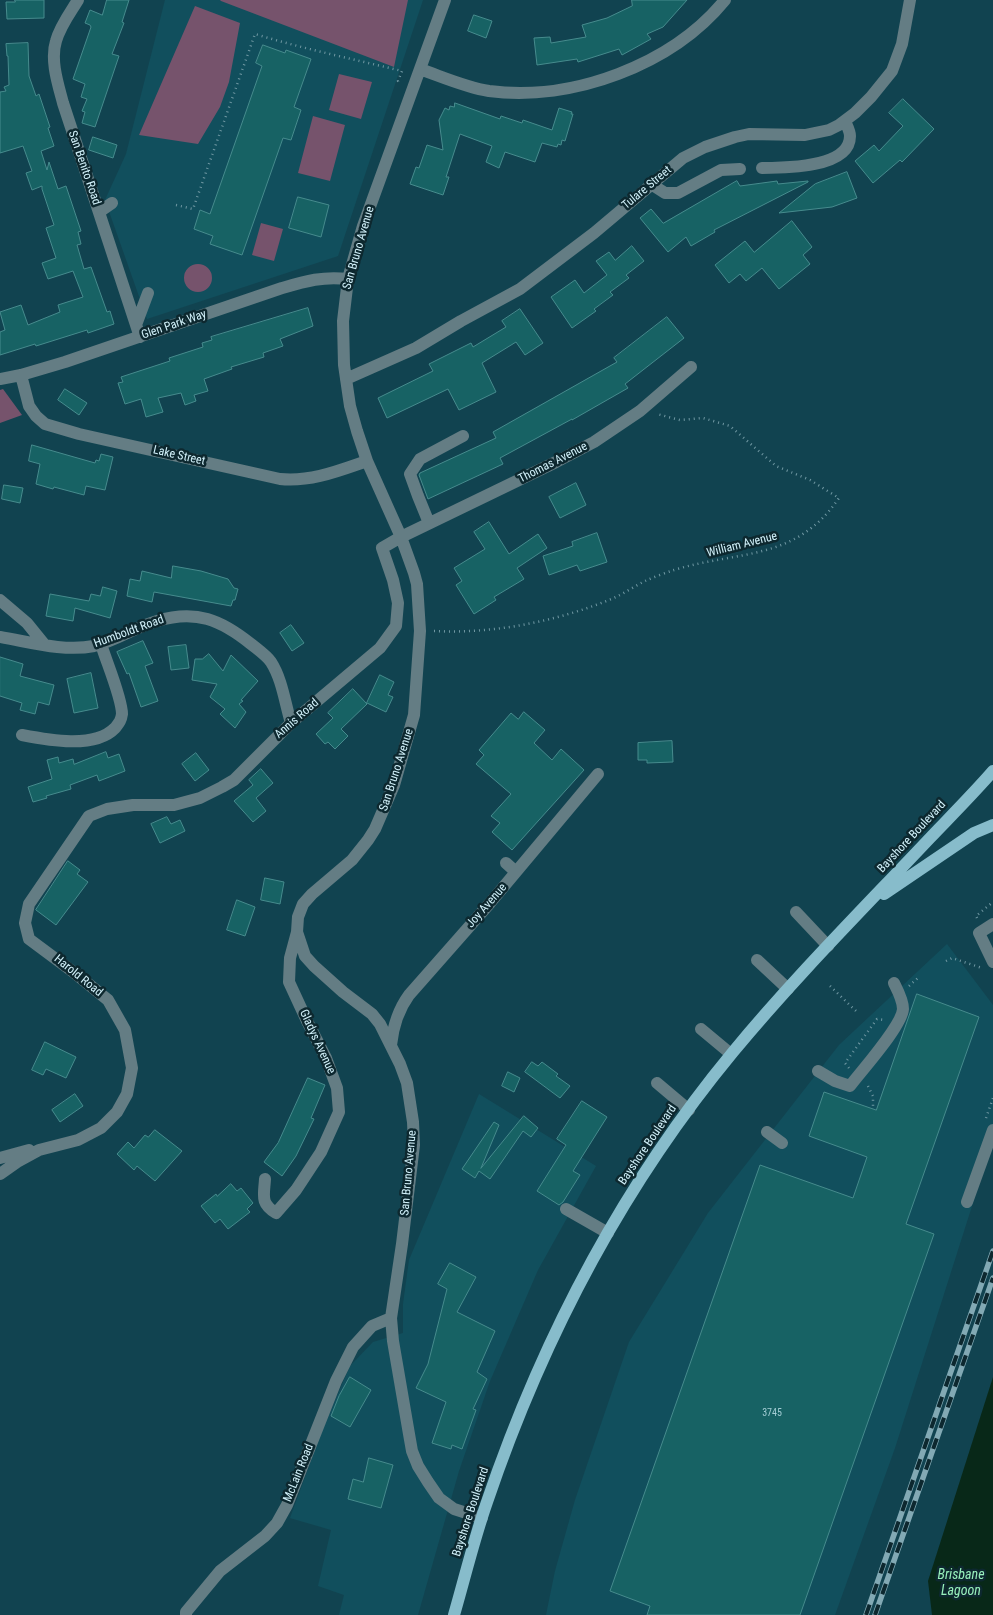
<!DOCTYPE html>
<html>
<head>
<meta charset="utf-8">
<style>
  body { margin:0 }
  canvas { display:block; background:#114350 }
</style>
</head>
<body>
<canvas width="993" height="1615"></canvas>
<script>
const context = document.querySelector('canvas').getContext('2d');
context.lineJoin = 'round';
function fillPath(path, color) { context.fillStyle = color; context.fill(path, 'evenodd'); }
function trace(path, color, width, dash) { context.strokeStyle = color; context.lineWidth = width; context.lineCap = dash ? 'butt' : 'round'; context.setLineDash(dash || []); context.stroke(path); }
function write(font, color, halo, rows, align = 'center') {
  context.font = font + ' "Roboto Condensed",sans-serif'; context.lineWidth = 5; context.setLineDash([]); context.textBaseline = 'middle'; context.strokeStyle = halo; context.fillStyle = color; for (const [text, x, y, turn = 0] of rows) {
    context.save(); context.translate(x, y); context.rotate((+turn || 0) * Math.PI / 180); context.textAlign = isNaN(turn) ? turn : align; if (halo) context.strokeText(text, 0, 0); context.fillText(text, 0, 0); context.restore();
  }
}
const built = new Path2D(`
  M165 0H423L338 256 147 319 105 200 126 154Z
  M947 944 993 1005V1140L895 1448 835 1615H546L555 1571 575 1500 629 1342 708 1213 839 1045Z
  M479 1094 596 1166 538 1270 490 1381 459 1471 418 1615H339L344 1595 318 1586 331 1530 290 1518 325 1423 350 1366 373 1342 403 1333V1304L409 1260Z`);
const green = new Path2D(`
  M220 0H408L394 67 221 1Z
  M195 6 240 23 229 82 220 107 198 144 139 135Z
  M339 74 372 82 361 119 329 110Z
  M313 116 345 125 330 181 298 173Z
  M261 223 283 229 274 261 252 255Z
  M184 278a14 14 0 1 1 28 0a14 14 0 1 1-28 0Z
  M3 389 22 415 0 423V390Z`);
const water = new Path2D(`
  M993 1377V1615H932L928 1581Z`);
const building = new Path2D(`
  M15 0H44V18L7 19 6 2H15Z
  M107 0H129L122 22 124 23 112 54 119 56 95 127 82 123 85 112 82 111 87 99 81 97 85 84 73 79 91 27 90 25 85 23 90 10 102 15Z
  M632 0H687L663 27 647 34 651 39 622 55 619 49 578 62 577 59 537 65 534 38 550 37 551 43 586 37 582 25 607 18 632 6Z
  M474 15 492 21 486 38 468 31Z
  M28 43 29 76 36 96 39 94 50 127 48 128 54 146 41 151 47 170 49 162 58 189 66 186 81 231 78 232 81 244 77 245 84 269 91 267 107 312 110 311 114 324 88 333 87 330 36 346 35 344 0 355V332L5 330 0 312 21 305 28 325 60 312 58 305 83 297 73 271 48 279 42 263 56 258 46 228 54 225 42 189V186L32 190 26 173 32 171 23 146 0 153V92L6 91 4 87 9 85 8 56H7L6 44Z
  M263 45 285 53 286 50 311 59 294 107 301 110 291 140 283 138 242 255 210 244 213 236 194 229 200 210 210 214 262 66 256 63Z
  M903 99 934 129 902 162 900 160 873 183 855 161 874 145 879 151 903 126 889 113Z
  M455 103 500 119 501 116 522 123 523 120 552 130 559 108 572 112 571 114H573L565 141 562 140 561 145 558 144 557 147 542 143 535 162 505 152 499 168 486 162 492 146 460 134 446 177H449L443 195 410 184 416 167 419 168 427 145 443 150 439 120 445 108 449 110 450 106 454 107Z
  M93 137 117 145 113 158 89 150Z
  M847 172 857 198 832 207 779 213 815 184Z
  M737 181 740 186 777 181 778 184 808 181V182L714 230 715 232 691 246 686 237 668 252 640 218 651 209 663 223Z
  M298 197 329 205 321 237 289 228Z
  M792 221 812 247 803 255 810 264 779 289 762 268 746 281 740 274 729 283 715 265 745 241 754 252Z
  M632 246 644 261 626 275 629 278 610 292 613 295 594 309 596 311 572 328 551 297 575 280 584 293 607 275 596 261 609 252 615 260Z
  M308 308 313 326 280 339 283 346 263 353 264 357 231 367 232 369 204 379 208 391 194 395 196 401 185 405 181 393 158 398 163 412 146 417 141 399 125 404 118 383 123 382 121 377 170 361 169 358 203 347 202 343 212 340 211 337Z
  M520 309 543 343 525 355 516 342 482 363 496 392 459 410 448 389 387 418 378 398 433 371 429 364 471 343 473 347 506 327 502 321Z
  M667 317 684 338 625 384 628 388 572 420V419L500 458 503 464 428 499 419 475 420 473 496 438 493 432 617 362 614 358Z
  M65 389 87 403 79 415 58 400Z
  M32 445 95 463 96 460 99 461 101 454 113 457 105 490 86 486 84 495 54 487 53 489 36 484 40 464 29 461Z
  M576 483 586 505 560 518 549 497Z
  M4 485 23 488 20 503 2 499Z
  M489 522 509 554 538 534 547 548 517 568 524 579 494 597 496 600 474 614 456 585 462 581 454 568 485 549 474 532Z
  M597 533 607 562 580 571 577 565 549 575 543 556 573 546 572 542Z
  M173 566 201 571 228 579 234 588 238 589 235 600H233L231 606 154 592 152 602 127 596 130 579 140 581 142 571 171 578Z
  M103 587 117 591 110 618 75 608 73 621 46 616 50 594 89 601 91 594 100 596Z
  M291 625 304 643 292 651 280 633Z
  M143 641 153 663 145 666 158 701 141 707 129 673 127 674 117 652Z
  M186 645 189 668 171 670 168 647Z
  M209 654 223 671 231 655 258 681 241 700 243 701 239 704 246 712 235 728 220 714 225 709 210 697 217 684 192 680 195 659H202Z
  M0 657 23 664 20 676 54 685 49 705 38 702 35 714 20 710 22 703 0 696Z
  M91 673 98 708 74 713 67 679Z
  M380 675 394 682 388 695 393 697 386 712 367 703Z
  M353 689 367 704 341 729 348 736 335 749 328 742 325 744 316 734 333 718 328 713Z
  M524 712 545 730 534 743 552 760 561 749 584 770 512 850 492 832 500 823 491 816 511 794 476 764 484 755 479 750 511 713 518 719Z
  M672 741 673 762 647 763V760H638V743Z
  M106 752 108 758 119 754 125 771 99 781 97 775 70 785 71 789 46 796 47 798 33 802 28 787 52 779 47 760 58 757 59 763 73 759 74 764Z
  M196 753 209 770 195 781 182 764Z
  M261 769 273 783 256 798 266 811 253 822 234 801 253 785 249 780Z
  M167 817 171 824 180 820 185 831 160 843 151 824Z
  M68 861 80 870 77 874 88 882 56 925 36 910Z
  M265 878 284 882 280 904 261 900Z
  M237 900 255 907 245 936 227 930Z
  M917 994 979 1017 906 1224 934 1234 800 1615H647L650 1606 610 1591 760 1165 853 1198 867 1157 809 1136 824 1092 876 1110Z
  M45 1042 76 1057 66 1078 46 1069 43 1075 32 1070Z
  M532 1062 538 1066 542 1062 558 1074 556 1076 570 1086 560 1098 525 1072Z
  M508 1072 520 1078 514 1092 502 1086Z
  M308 1078 325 1085 311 1118 314 1119 296 1156 282 1176 264 1162 278 1143Z
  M75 1094 83 1106 60 1122 52 1110Z
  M582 1101 607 1117 573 1171 580 1175 563 1202 559 1205 537 1191 566 1145 557 1139Z
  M524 1116 538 1128 531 1137 523 1131 490 1179 479 1171 475 1178 462 1169 494 1122 499 1125 481 1168Z
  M155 1130 182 1151 155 1181 137 1166 134 1170 117 1154 128 1142 134 1148 145 1135 148 1137Z
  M231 1184 237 1191 241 1188 253 1203 247 1209 250 1212 228 1229 220 1219 215 1223 201 1206 216 1194 217 1196Z
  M450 1263 476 1277 457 1312 495 1331 477 1372 487 1379 473 1409 476 1410 462 1449 452 1445 451 1449 432 1443 446 1402 416 1388 428 1364 447 1289 438 1284Z
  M350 1377 371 1390 350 1427 331 1416 339 1396Z
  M369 1458 393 1465 381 1508 348 1499 353 1479 363 1482Z`);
const path = new Path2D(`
  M176 205 193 209 255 34C304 49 353 59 402 71L398 81 402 83
  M434 631C492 634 554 622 609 600 622 595 633 587 645 581 654 577 665 573 674 570 739 550 795 562 839 498L810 480 776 466 730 426 703 418 680 420 657 414
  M977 918 976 916 993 902
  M946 961 952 958 982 968
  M830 986 856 1011
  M909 986 919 977
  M849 1068 845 1063 877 1019 885 1020
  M868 1086 873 1096V1107
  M986 1118 993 1098`);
const minor = new Path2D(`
  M78 0C70 13 60 26 56 41 50 60 58 84 63 103L140 337
  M445 0 363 226 348 279 343 321 344 365 350 406 357 431 367 461 401 537 414 573 417 584 420 631 414 715 394 785 375 829 368 840 352 860 312 894 303 904 298 917 297 932 305 956 314 966 343 992 372 1014 380 1024 400 1064 407 1083 413 1122 414 1145 402 1244 391 1318 393 1341 409 1434 412 1451 418 1466 428 1482 439 1498 454 1509 482 1518
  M420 69C443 77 465 87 489 91 572 102 672 65 725 0
  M762 168C785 168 850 168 850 136 850 131 847 126 845 121
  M651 184 665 193H678L721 170 740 169
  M99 212 112 203
  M136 325 148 293
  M21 375 29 406 36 416 45 424 79 434 280 479C311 482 338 471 367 461
  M0 379 21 375 65 362 282 288C306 281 323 276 348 279
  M346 379 416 348 461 321 520 289 594 233 683 158 705 147 735 137 749 134 805 135 829 130 839 125 855 113 871 97 892 71 902 44 910 0
  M429 523 418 496 410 474 420 459 463 436
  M0 600 27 623 44 644
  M0 637C30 642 64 652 94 646 116 641 135 627 157 621 196 609 221 620 251 644 257 649 266 655 271 662 282 679 285 703 291 723
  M22 735C48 740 95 749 115 728 119 723 121 721 122 714 122 698 106 661 101 644
  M506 863 516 872
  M796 912 828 946
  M993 924 979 933 993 962
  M757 960 788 989
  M701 1029 731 1054
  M391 1045C393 1027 398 1010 409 995L490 903 598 774
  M818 1071 835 1081 850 1086C862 1070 902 1026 903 1009 903 1000 898 991 894 983
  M657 1083 689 1110
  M767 1132 782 1143
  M0 1158 29 1150
  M0 1174 17 1162 39 1150 78 1140 101 1128 117 1112 127 1094 132 1068 125 1030 108 1000 76 974 29 939 25 923 29 904 89 816 107 809 133 805H174L200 798 222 787 234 780 291 723 380 648 396 626 398 603 393 580 382 548 401 537 556 462 594 442 640 411 691 367
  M265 1179C264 1196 260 1203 276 1213L296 1190 321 1152 339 1112 337 1088 326 1058 307 1021 289 982 290 958 297 932
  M967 1202 993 1130
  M566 1209 608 1233
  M186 1615V1612L220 1571 265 1536 277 1523 287 1505 336 1381 353 1347 372 1326 391 1318`);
const major = new Path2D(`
  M884 894 974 833 993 825
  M454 1615C465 1577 474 1539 487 1502 542 1340 623 1185 733 1052 795 977 864 908 930 838 951 816 973 794 993 771`);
const rail = new Path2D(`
  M866 1615 993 1251
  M875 1615 993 1278`);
const numberNames = [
  ["3745",772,1413]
];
const streetNames = [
  ["San Benito Road",84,168,71],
  ["Tulare Street",647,188,-40],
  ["San Bruno Avenue",359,248,-74],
  ["Glen Park Way",174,325,-19],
  ["Lake Street",179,456,13],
  ["Thomas Avenue",553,463,-27],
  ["William Avenue",742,545,-14],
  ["Humboldt Road",129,632,-20],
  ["Annis Road",297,719,-41],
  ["San Bruno Avenue",397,770,-72],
  ["Bayshore Boulevard",912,837,-47],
  ["Joy Avenue",487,906,-49],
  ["Harold Road",78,976,39],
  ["Gladys Avenue",317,1042,65],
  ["Bayshore Boulevard",648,1145,-56],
  ["San Bruno Avenue",409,1173,-85],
  ["McLain Road",299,1473,-68],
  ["Bayshore Boulevard",471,1512,-72]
];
const waterNames = [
  ["Brisbane",961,1575],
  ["Lagoon",961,1591]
];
fillPath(built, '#114f5d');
fillPath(green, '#76536c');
fillPath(water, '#082818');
fillPath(building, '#176264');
trace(building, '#468b8d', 1);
trace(path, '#7098a3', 2.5, [1, 4]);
trace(minor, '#647d84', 12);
trace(major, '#87bccb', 12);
trace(rail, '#82a9b4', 5.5);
trace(rail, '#0d282f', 4, [11]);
write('10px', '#a3cdd4', null, numberNames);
write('12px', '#d2f1fa', '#0d282f', streetNames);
write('italic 14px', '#98f0bc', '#0d282f', waterNames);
</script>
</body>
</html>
